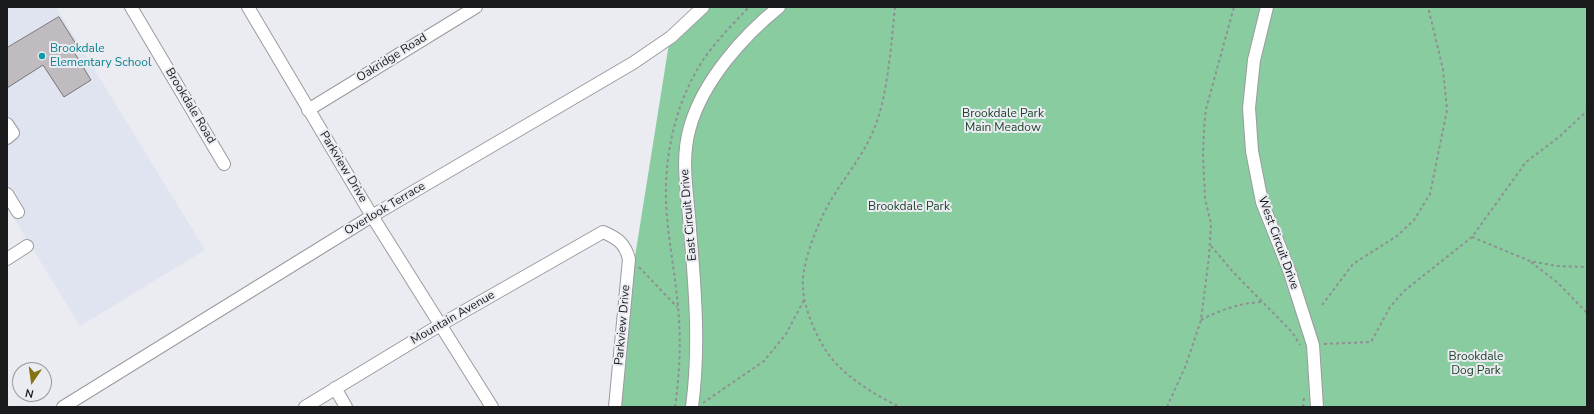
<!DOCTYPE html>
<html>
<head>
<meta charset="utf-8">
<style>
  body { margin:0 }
  #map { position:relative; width:1594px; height:414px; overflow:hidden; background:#eaecf1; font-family:"Nunito Sans",sans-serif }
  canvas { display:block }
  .frame { position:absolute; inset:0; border:8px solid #1a1b1d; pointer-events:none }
  .north { position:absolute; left:12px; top:362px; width:40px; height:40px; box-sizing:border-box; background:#eaecf1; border:1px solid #97989c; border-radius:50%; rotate:193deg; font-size:11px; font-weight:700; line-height:16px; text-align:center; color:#1a1b1d }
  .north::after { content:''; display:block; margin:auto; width:14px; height:18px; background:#837112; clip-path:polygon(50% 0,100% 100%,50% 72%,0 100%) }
</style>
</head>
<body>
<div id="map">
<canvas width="1594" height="414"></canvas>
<div class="frame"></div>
<div class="north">N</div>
</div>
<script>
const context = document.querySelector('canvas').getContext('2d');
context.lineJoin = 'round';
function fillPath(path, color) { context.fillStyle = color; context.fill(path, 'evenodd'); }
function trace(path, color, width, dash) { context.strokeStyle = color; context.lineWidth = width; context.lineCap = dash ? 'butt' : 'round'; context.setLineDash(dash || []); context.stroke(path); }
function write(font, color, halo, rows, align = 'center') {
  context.font = font + ' "Nunito Sans",sans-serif'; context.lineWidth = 4; context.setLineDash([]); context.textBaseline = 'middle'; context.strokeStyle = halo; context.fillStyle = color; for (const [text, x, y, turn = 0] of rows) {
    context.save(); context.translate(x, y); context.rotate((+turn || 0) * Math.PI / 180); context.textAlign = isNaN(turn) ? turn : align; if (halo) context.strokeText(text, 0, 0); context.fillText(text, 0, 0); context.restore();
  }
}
const built = new Path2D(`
  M7 7H56L205 250 80 326 7 207Z`);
const green = new Path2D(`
  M697 7H1587V407H611L671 31Z`);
const building = new Path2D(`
  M59 17 76 44 71 47 91 80 64 97 43 65 7 88V48Z`);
const path = new Path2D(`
  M895 7C891 45 888 95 874 129 863 157 841 181 827 207 816 228 801 265 803 288 804 310 819 344 833 360 850 380 877 396 900 407
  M1472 237 1530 261 1557 266 1587 267
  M1211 246 1234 273 1292 332 1300 345
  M1531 262 1558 283 1587 313
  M639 267 677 307
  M1322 305 1353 264 1397 236 1414 220 1430 194 1447 110 1443 69 1428 7
  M1201 320C1220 310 1240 303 1262 302
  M1324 344 1371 342 1390 307 1404 291 1472 237 1526 162 1559 137 1587 111
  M703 403 764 361 786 334 804 300
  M675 407C679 378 681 348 679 319 677 285 670 251 667 217 662 162 674 103 705 57 718 39 734 23 749 7
  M1167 407 1186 365 1201 320 1209 257 1211 224 1205 198 1203 155 1204 128 1206 109 1234 7
  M1303 407 1304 398`);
const minor = new Path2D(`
  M131 7 224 164
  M248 7 372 216 492 407
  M1267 7 1254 60 1249 108 1252 151 1262 202 1289 270 1313 345 1317 407
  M308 110 476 7
  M7 124 13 133 7 138
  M7 194 18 212
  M7 259 27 246
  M335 388 346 407
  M63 407 372 216 633 63 671 37 703 7
  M305 407 440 325 603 232C617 238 625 243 629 259L615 407
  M692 407C700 348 695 288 690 229 688 194 680 161 690 127 703 81 743 36 779 7`);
const markers = [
  [42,56,4,"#0f9aa8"]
];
const cultureNames = [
  ["Brookdale",50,49],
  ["Elementary School",50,63]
];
const streetNames = [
  ["Oakridge Road",392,58,-32],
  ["Brookdale Road",190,106,59],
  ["Parkview Drive",343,167,59],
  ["Overlook Terrace",385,209,-31],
  ["East Circuit Drive",689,215,-95],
  ["West Circuit Drive",1278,243,70],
  ["Mountain Avenue",453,318,-30],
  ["Parkview Drive",623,325,-85]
];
const parkNames = [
  ["Brookdale Park",1003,114],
  ["Main Meadow",1003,128],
  ["Brookdale Park",909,207],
  ["Brookdale",1476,357],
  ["Dog Park",1476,371]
];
fillPath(built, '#e0e3f0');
fillPath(green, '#89cc9f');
fillPath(building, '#c0bbbf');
trace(building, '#797578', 1);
trace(minor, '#9a9ba0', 14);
trace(path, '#8e9093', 2, [3, 3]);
trace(minor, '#fff', 12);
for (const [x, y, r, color] of markers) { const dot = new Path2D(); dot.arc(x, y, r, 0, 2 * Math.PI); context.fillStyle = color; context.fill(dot); trace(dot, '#eaecf1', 1.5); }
write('12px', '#0d838f', '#eaecf1', cultureNames, 'left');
write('12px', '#1a1b1d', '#eaecf1', streetNames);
write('12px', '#1a3e27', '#eaecf1', parkNames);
</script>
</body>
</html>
